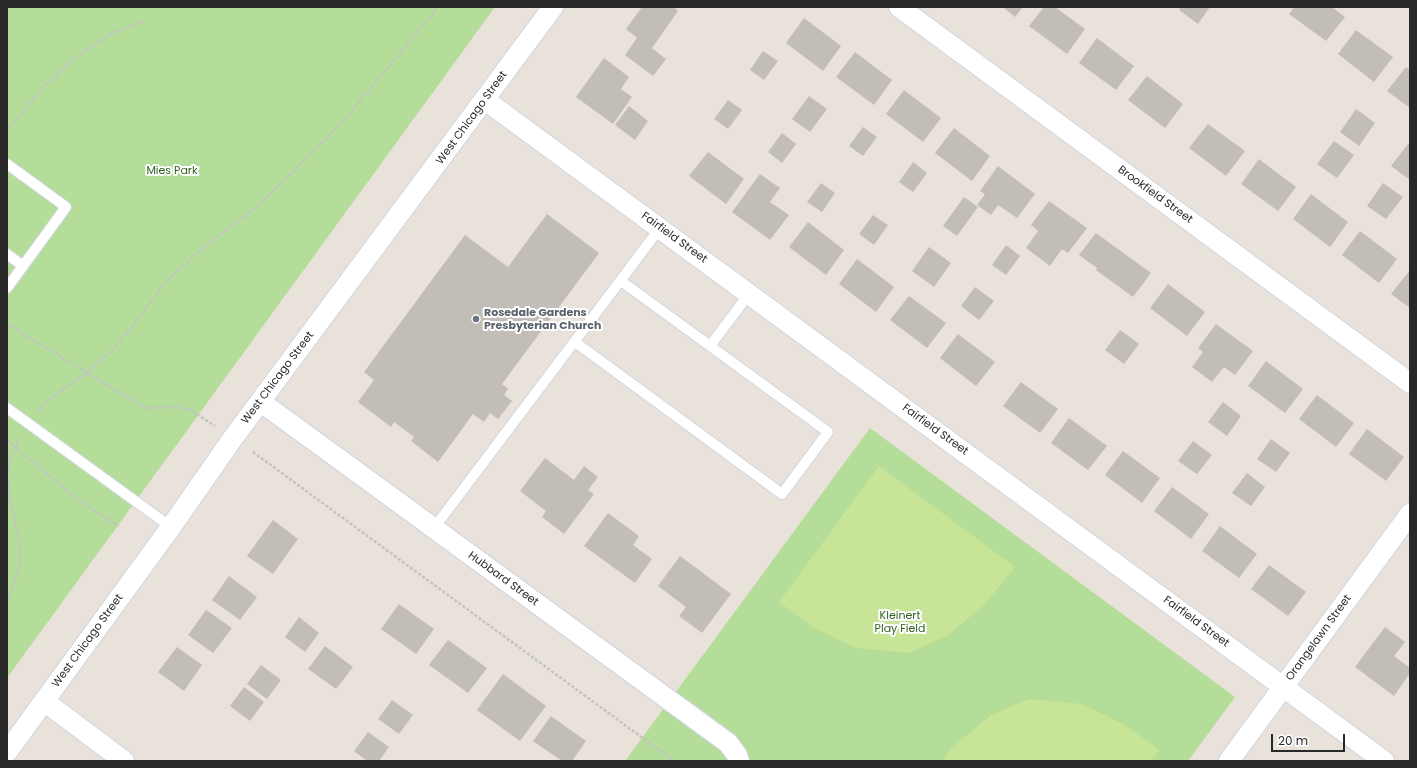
<!DOCTYPE html>
<html>
<head>
<meta charset="utf-8">
<style>
  body { margin:0 }
  #map { position:relative; width:1417px; height:768px; overflow:hidden; background:#e9e2da; font-family:Poppins,sans-serif }
  canvas { display:block }
  .frame { position:absolute; inset:0; border:8px solid #282828; pointer-events:none }
  .scale { position:absolute; left:1271px; top:734px; width:74px; height:18px; box-sizing:border-box; border:2px solid #282828; border-top:0; padding-left:5px; font-size:12px; line-height:14px; white-space:nowrap; color:#282828; -webkit-text-stroke:3px #fff; paint-order:stroke }
</style>
</head>
<body>
<div id="map">
<canvas width="1417" height="768"></canvas>
<div class="frame"></div>
<div class="scale">20 m</div>
</div>
<script>
const context = document.querySelector('canvas').getContext('2d');
context.lineJoin = 'round';
function fillPath(path, color) { context.fillStyle = color; context.fill(path, 'evenodd'); }
function trace(path, color, width, dash) { context.strokeStyle = color; context.lineWidth = width; context.lineCap = dash ? 'butt' : 'round'; context.setLineDash(dash || []); context.stroke(path); }
function write(font, color, halo, rows, align = 'center') {
  context.font = font + ' Poppins,sans-serif'; context.lineWidth = 4; context.setLineDash([]); context.textBaseline = 'middle'; context.strokeStyle = halo; context.fillStyle = color; for (const [text, x, y, turn = 0] of rows) {
    context.save(); context.translate(x, y); context.rotate((+turn || 0) * Math.PI / 180); context.textAlign = isNaN(turn) ? turn : align; if (halo) context.strokeText(text, 0, 0); context.fillText(text, 0, 0); context.restore();
  }
}
const green = new Path2D(`
  M7 7H495L7 678Z
  M870 428 1235 697 1188 761H625Z`);
const pitch = new Path2D(`
  M879 466 1015 567 985 604 947 636 909 653 856 648 814 628 779 602Z
  M1029 699 1082 704 1123 724 1159 750 1151 761H942L953 747 991 715Z`);
const building = new Path2D(`
  M642 7H673L678 11 652 48 666 59 653 76 625 55 637 38 626 29Z
  M1003 7H1023L1015 17Z
  M1044 7H1055L1085 29 1067 54 1029 26Z
  M1181 7H1210L1198 24 1179 10Z
  M1294 7H1332L1345 17 1326 41 1289 14Z
  M804 18 841 46 823 71 786 43Z
  M1356 30 1393 57 1374 82 1338 54Z
  M1097 38 1134 66 1116 90 1079 63Z
  M763 51 778 61 764 80 750 70Z
  M855 52 892 80 874 105 836 77Z
  M604 58 629 77 621 89 632 97 613 124 576 97Z
  M1406 67 1410 70V108L1387 91Z
  M1147 76 1183 104 1165 128 1128 100Z
  M904 90 941 118 923 142 886 114Z
  M809 96 827 109 810 132 792 119Z
  M728 100 742 110 728 129 714 119Z
  M629 106 648 121 635 140 615 125Z
  M1356 109 1375 123 1359 146 1340 132Z
  M1208 124 1245 151 1226 176 1189 148Z
  M863 127 877 137 863 156 849 146Z
  M954 128 990 156 972 181 935 153Z
  M782 133 796 144 782 163 768 152Z
  M1334 141 1354 155 1337 178 1317 164Z
  M1408 144 1410 145V180L1391 166Z
  M708 152 744 179 726 204 689 176Z
  M1259 159 1296 187 1278 211 1241 184Z
  M913 162 927 173 913 192 899 182Z
  M998 166 1035 194 1017 218 998 205 991 215 977 205 985 194 980 191Z
  M760 174 780 188 770 202 789 215 770 240 732 212Z
  M821 183 835 193 822 212 807 202Z
  M1383 183 1403 197 1386 219 1367 206Z
  M1311 194 1348 222 1330 247 1293 219Z
  M964 197 978 207 957 236 943 226Z
  M1049 201 1087 228 1068 253 1062 249 1050 266 1026 248 1038 231 1031 225Z
  M547 214 599 253 502 384 508 389 504 395 512 401 498 419 490 413 484 422 473 414 438 462 411 441 414 437 394 422 391 427 358 402 374 380 364 372 465 235 508 267Z
  M873 215 888 225 874 245 859 234Z
  M808 222 844 250 826 275 789 247Z
  M1360 231 1397 259 1379 283 1342 255Z
  M1096 233 1151 273 1133 297 1096 270 1097 268 1079 255Z
  M1006 245 1020 256 1006 275 992 265Z
  M929 247 951 263 934 287 912 271Z
  M857 259 894 287 876 312 839 284Z
  M1410 270V308L1391 294Z
  M1168 284 1205 312 1187 336 1150 308Z
  M975 287 994 301 979 320 961 306Z
  M909 296 946 323 927 348 890 320Z
  M1216 324 1253 351 1235 375 1224 367 1212 382 1192 367 1203 352 1198 348Z
  M1120 330 1139 344 1124 364 1105 350Z
  M958 334 995 362 976 386 940 358Z
  M1266 361 1303 389 1285 413 1248 386Z
  M1021 382 1058 409 1040 433 1003 406Z
  M1317 395 1354 423 1336 447 1299 419Z
  M1223 402 1241 416 1227 436 1208 422Z
  M1069 418 1107 446 1088 470 1051 443Z
  M1367 429 1404 457 1386 481 1349 454Z
  M1271 439 1290 453 1276 472 1257 459Z
  M1193 441 1212 455 1197 474 1178 461Z
  M1123 451 1160 478 1142 503 1105 475Z
  M545 458 574 480 584 466 598 477 588 490 594 494 564 534 542 517 546 511 520 491Z
  M1247 473 1265 487 1251 506 1232 493Z
  M1172 487 1209 514 1191 539 1154 511Z
  M608 513 639 536 633 545 652 559 635 583 584 546Z
  M273 520 298 539 273 574 247 556Z
  M1220 526 1257 554 1239 578 1202 551Z
  M680 556 731 594 702 633 679 616 686 607 658 586Z
  M1269 565 1306 592 1288 616 1251 589Z
  M229 576 257 597 240 620 212 600Z
  M399 604 434 629 416 654 381 629Z
  M206 610 232 628 213 653 188 635Z
  M299 617 319 633 305 652 285 637Z
  M1385 627 1405 642 1394 656 1410 668V673L1394 696 1355 667Z
  M448 640 487 668 468 693 429 665Z
  M325 646 353 667 336 689 308 669Z
  M177 647 202 665 184 691 158 672Z
  M261 665 281 680 267 699 247 684Z
  M503 674 546 706 520 741 477 710Z
  M244 687 264 702 250 721 230 706Z
  M392 700 413 715 399 734 378 719Z
  M551 716 586 741 572 761H562L533 741Z
  M368 732 389 747 379 761H367L354 751Z`);
const path = new Path2D(`
  M7 131 46 84 76 57 112 33 146 21
  M7 324 145 408 177 407 190 410 215 426
  M38 410 50 399 87 373 120 342 169 279 210 242 249 213 289 176 343 122 438 7
  M7 440 79 501 119 526
  M253 452 674 761
  M7 600C15 584 21 567 20 550 20 544 18 537 17 531 10 497 0 472 19 439`);
const service = new Path2D(`
  M7 164 66 207 7 288
  M7 254 23 266
  M575 342 782 494 828 432 621 281
  M710 346 749 294
  M7 408 171 527
  M434 528 660 228`);
const minor = new Path2D(`
  M899 7 1410 383
  M485 100 1384 761
  M261 402 728 743 737 755 739 761
  M44 701 124 761
  M7 752 171 527 233 438 553 7
  M1229 761 1410 514`);
const markers = [
  [476,319,4,"#6b7280"]
];
const streetNames = [
  ["West Chicago Street",472,118,-54],
  ["Brookfield Street",1155,195,36],
  ["Fairfield Street",674,238,36],
  ["West Chicago Street",278,378,-53],
  ["Fairfield Street",935,430,36],
  ["Hubbard Street",503,579,36],
  ["Fairfield Street",1196,622,36],
  ["Orangelawn Street",1319,638,-54],
  ["West Chicago Street",88,641,-54]
];
const parkNames = [
  ["Mies Park",172,171],
  ["Kleinert",900,616],
  ["Play Field",900,629]
];
const worshipNames = [
  ["Rosedale Gardens",484,313],
  ["Presbyterian Church",484,326]
];
fillPath(green, '#b5dd9a');
fillPath(pitch, '#c8e496');
fillPath(building, '#c2bdb6');
trace(service, '#d0d4e0', 12);
trace(minor, '#d0d4e0', 22);
trace(path, '#c3c3c3', 2.5, [3, 2]);
trace(service, '#fff', 10);
trace(minor, '#fff', 20);
for (const [x, y, r, color] of markers) { const dot = new Path2D(); dot.arc(x, y, r, 0, 2 * Math.PI); context.fillStyle = color; context.fill(dot); trace(dot, '#fff', 1.5); }
write('11px', '#282828', '#fff', streetNames);
write('11px', '#305f1e', '#fff', parkNames);
write('bold 11px', '#5b616d', '#fff', worshipNames, 'left');
</script>
</body>
</html>
